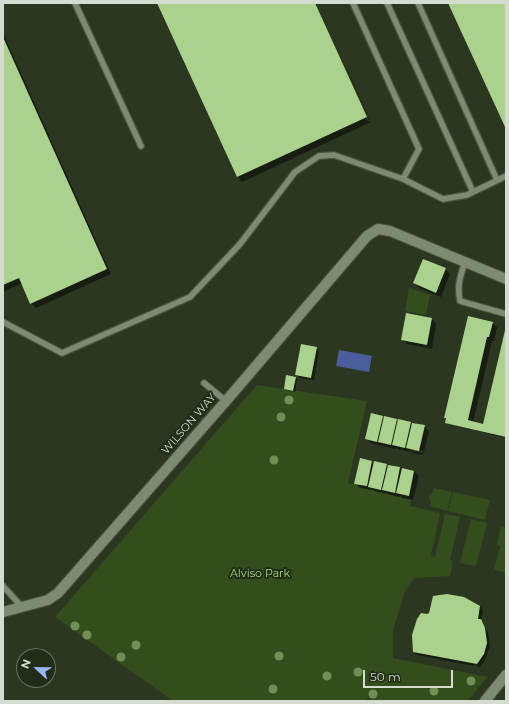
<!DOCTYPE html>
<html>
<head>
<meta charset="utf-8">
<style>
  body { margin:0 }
  #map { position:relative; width:509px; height:704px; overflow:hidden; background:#2b3721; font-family:Montserrat,sans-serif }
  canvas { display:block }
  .frame { position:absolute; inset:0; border:4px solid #d3dcce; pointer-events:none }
  .north { position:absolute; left:16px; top:648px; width:40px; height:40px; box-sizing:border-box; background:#212d17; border:1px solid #687360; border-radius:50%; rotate:292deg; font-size:11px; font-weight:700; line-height:16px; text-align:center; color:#d3dcce }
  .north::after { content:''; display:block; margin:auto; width:14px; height:18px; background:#9bb5fd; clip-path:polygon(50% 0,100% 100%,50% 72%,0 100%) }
  .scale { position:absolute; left:363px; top:670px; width:90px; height:18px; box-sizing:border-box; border:2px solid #d3dcce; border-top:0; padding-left:5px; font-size:12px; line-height:14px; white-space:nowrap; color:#d3dcce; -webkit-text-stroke:3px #212d17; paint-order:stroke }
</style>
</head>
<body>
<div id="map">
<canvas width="509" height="704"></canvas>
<div class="frame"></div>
<div class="north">N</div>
<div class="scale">50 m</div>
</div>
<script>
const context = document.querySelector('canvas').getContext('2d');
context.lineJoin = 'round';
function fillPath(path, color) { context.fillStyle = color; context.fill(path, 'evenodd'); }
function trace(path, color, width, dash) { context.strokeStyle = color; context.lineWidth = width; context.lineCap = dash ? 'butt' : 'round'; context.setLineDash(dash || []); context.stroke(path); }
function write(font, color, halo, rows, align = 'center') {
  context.font = font + ' Montserrat,sans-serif'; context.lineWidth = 4; context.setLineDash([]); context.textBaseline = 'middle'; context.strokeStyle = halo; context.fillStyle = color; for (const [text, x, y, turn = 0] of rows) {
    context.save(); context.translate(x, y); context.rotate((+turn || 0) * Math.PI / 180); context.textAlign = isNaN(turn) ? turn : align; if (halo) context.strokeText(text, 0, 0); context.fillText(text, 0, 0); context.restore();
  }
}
const green = new Path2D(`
  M409 288 430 295 426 315 405 311Z
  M257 385 367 401 348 483 411 500 410 506 440 513 431 556 435 557 445 514 460 517 450 560 453 561 450 576 414 578 405 591 393 630V658L487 677 468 701H372L368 698 365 701H173L55 617Z
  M434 488 452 492 447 511 430 506 431 501 428 497 432 494Z
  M453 492 490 500 485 520 448 511Z
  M471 519 487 523 476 566 460 563Z
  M501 526 506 528V573L494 570 500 546 497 545Z`);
const water = new Path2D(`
  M339 350 372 356 369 372 336 366Z`);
const shadow = new Path2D(`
  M158 3H314L368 122 370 121 317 3 371 122 242 182 238 177Z
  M3 33 111 274 36 308 31 303 22 283 3 292Z
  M445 269 450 274 441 297 419 288 414 283Z
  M432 319 436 324 432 349 407 344 402 339Z
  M492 323 497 327 494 341H492L473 423 484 425 506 328V438L446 423Z
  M316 348 319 351 314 380 300 378 297 375Z
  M295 378 297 379 295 392 286 390 285 389Z
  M382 417 385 419 396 420 399 422 410 423 412 426H424L429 431 423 455 412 453 410 450 409 452 398 449 396 447 395 449 384 446 382 445V446L371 443 366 438ZM411 449 424 451 423 453 411 451Z
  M361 460 372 462 374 464 386 465 388 467 389 466 400 468 402 470 414 471 419 476 413 500 402 498 400 495 399 497 388 494 386 492V494L374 491 372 489 371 490 360 488 355 483Z
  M480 606 483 610 481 621 488 632 490 646 485 660 479 668 475 664 474 666 417 655 414 652 428 615Z`);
const building = new Path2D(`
  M157 3H315L367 117 237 177Z
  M448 3H506V129Z
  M3 37 107 269 30 304 19 278 3 285Z
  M423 259 446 268 436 293 413 283Z
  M406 313 432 318 427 345 401 340Z
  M468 316 493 322 489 337H487L468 420 483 424 506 326V437L445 423 446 418H444Z
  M301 344 317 347 311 378 295 375Z
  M286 375 296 377 293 391 284 389Z
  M371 413 383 416 377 442 365 439Z
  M384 416 397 419 391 445 378 442Z
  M398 419 411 422 405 448 392 445Z
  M412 423 425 425 419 451 406 448Z
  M360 458 372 461 367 486 354 484Z
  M374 461 387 464 381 490 368 487Z
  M388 465 400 467 395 493 382 490Z
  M402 468 414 471 409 496 396 493Z
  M447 594 464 597 480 606 478 619H481L485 628 487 643 484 654 477 664 413 652 412 635 417 619 421 613 427 614 429 613 433 596Z`);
const service = new Path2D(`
  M75 3 141 146
  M353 3 419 149 403 179
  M387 3 473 192
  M418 3 497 180
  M465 262C460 277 457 285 460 301L506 314
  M3 322 62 353 190 297 240 244 295 172 319 156 334 155 403 179 443 199 467 195 506 176
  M204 383 226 401
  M3 586 22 607`);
const minor = new Path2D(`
  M3 612 48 600 58 593 226 401 367 236 378 229 390 231 506 279`);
const secondary = new Path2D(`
  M485 701 506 675`);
const trees = [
  [289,400],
  [281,417],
  [274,460],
  [75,626],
  [87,635],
  [136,645],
  [279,656],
  [121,657],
  [358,672],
  [327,676],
  [375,676],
  [471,681],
  [273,689],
  [434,691],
  [373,694]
];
const streetNames = [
  ["WILSON WAY",189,424,-49]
];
const parkNames = [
  ["Alviso Park",260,574]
];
fillPath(green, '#344d1d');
fillPath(water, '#4a5e9d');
fillPath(shadow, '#0007');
fillPath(building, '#abd28c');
trace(service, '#495340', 8);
trace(minor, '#495340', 12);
trace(secondary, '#495340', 12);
trace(service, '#7c8b71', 5.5);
trace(minor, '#7c8b71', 10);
trace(secondary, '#7c8b71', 10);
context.fillStyle = '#6f9052';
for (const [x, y] of trees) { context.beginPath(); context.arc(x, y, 4.5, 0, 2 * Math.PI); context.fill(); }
write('11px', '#d3dcce', '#212d17', streetNames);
write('11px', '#a6d97b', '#212d17', parkNames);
</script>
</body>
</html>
